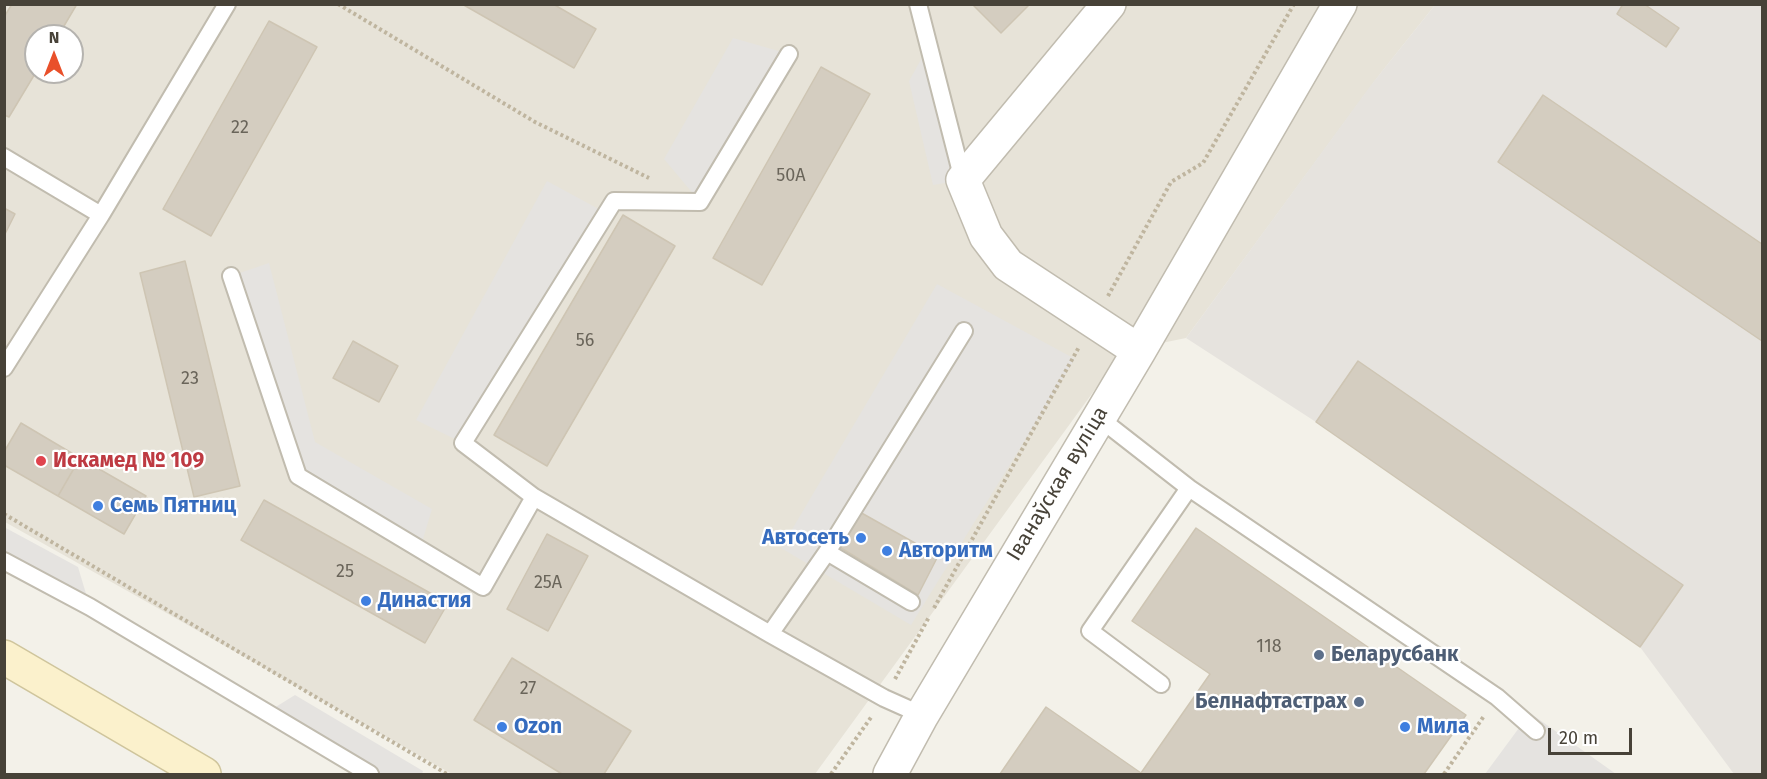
<!DOCTYPE html>
<html>
<head>
<meta charset="utf-8">
<style>
  body { margin:0 }
  #map { position:relative; width:1767px; height:779px; overflow:hidden; background:#f3f1e9; font-family:"Fira Sans",sans-serif }
  canvas { display:block }
  .frame { position:absolute; inset:0; border:6px solid #474238; pointer-events:none }
  .north { position:absolute; left:24px; top:24px; width:60px; height:60px; box-sizing:border-box; background:#fff; border:2px solid #b5b3af; border-radius:50%; rotate:0deg; font-size:16px; font-weight:700; line-height:24px; text-align:center; color:#474238 }
  .north::after { content:''; display:block; margin:auto; width:21px; height:27px; background:#e9502a; clip-path:polygon(50% 0,100% 100%,50% 72%,0 100%) }
  .scale { position:absolute; left:1548px; top:728px; width:84px; height:27px; box-sizing:border-box; border:3px solid #474238; border-top:0; padding-left:8px; font-size:18px; line-height:21px; white-space:nowrap; color:#474238; -webkit-text-stroke:4px #fff; paint-order:stroke }
</style>
</head>
<body>
<div id="map">
<canvas width="1767" height="779"></canvas>
<div class="frame"></div>
<div class="north">N</div>
<div class="scale">20 m</div>
</div>
<script>
const context = document.querySelector('canvas').getContext('2d');
context.lineJoin = 'round';
function fillPath(path, color) { context.fillStyle = color; context.fill(path, 'evenodd'); }
function trace(path, color, width, dash) { context.strokeStyle = color; context.lineWidth = width; context.lineCap = dash ? 'butt' : 'round'; context.setLineDash(dash || []); context.stroke(path); }
function write(font, color, halo, rows, align = 'center') {
  context.font = font + ' "Fira Sans",sans-serif'; context.lineWidth = 4.5; context.setLineDash([]); context.textBaseline = 'middle'; context.strokeStyle = halo; context.fillStyle = color; for (const [text, x, y, turn = 0] of rows) {
    context.save(); context.translate(x, y); context.rotate((+turn || 0) * Math.PI / 180); context.textAlign = isNaN(turn) ? turn : align; if (halo) context.strokeText(text, 0, 0); context.fillText(text, 0, 0); context.restore();
  }
}
const residential = new Path2D(`
  M5 5H1435L1380 74 1186 338 1123 351 815 774H452L5 522ZM36 36H72V72H36Z`);
const industrial = new Path2D(`
  M1435 5H1762V774H1734L1640 647 1316 422 1186 338 1371 85Z`);
const parking = new Path2D(`
  M733 38 789 54 700 202 664 159Z
  M928 47 963 180 933 185 909 81Z
  M547 181 606 213 463 443 416 420Z
  M269 263 315 442 432 509 420 549 298 476 231 276Z
  M937 284 1075 359 911 625 781 548Z
  M4 527 78 567 90 607 5 561Z
  M295 695 423 771 422 774H370L266 713Z
  M1530 713 1616 774H1485Z`);
const building = new Path2D(`
  M12 4H77L58 36H36V72L9 117 4 115V17Z
  M462 4H553L596 29 574 68Z
  M972 4H1030L1001 33Z
  M1623 4H1644L1679 28 1666 47 1617 14Z
  M269 21 317 47 211 236 163 209Z
  M821 67 870 94 762 285 713 258Z
  M1543 95 1762 244V341L1498 162Z
  M4 208 15 214 4 236Z
  M623 215 675 246 547 466 494 435Z
  M185 261 240 486 194 497 140 273Z
  M353 341 398 366 379 402 333 378Z
  M1358 361 1683 585 1640 647 1316 422Z
  M21 423 80 458 58 496 4 465V452Z
  M80 458 146 496 124 534 58 496Z
  M264 500 448 603 425 643 241 540Z
  M858 511 938 556 918 595 836 545Z
  M1196 528 1466 715 1424 774H1000L1046 707 1141 773 1210 674 1132 621Z
  M547 534 588 556 548 631 507 609Z
  M512 658 631 731 604 774H562L474 720Z`);
const path = new Path2D(`
  M338 4 535 122 649 178
  M1108 296 1171 182 1203 163 1294 4
  M4 514 447 774
  M934 608 1079 347
  M895 679 929 617
  M831 774 872 716
  M1444 774 1484 716`);
const lane = new Path2D(`
  M918 4 963 180
  M4 157 101 215 4 368
  M101 215 227 4
  M231 276 298 476 483 587 534 497 770 634 884 698 922 715
  M1098 417 1189 488 1090 631 1161 684
  M1189 488 1497 697 1536 731
  M534 497 463 443 614 201 700 202 789 54
  M827 552 911 602
  M4 561 90 607 370 774
  M770 634 827 552 964 331`);
const street = new Path2D(`
  M1109 4 963 180 986 236 1008 265 1139 351
  M890 774 922 715 1139 351 1340 4`);
const secondary = new Path2D(`
  M4 657 204 774`);
const markers = [
  [41,461,6,"#e0444e"],
  [98,506,6,"#3f7fe0"],
  [861,538,6,"#3f7fe0"],
  [887,551,6,"#3f7fe0"],
  [366,601,6,"#3f7fe0"],
  [1319,655,6,"#5c6f8a"],
  [1359,702,6,"#5c6f8a"],
  [502,727,6,"#3f7fe0"],
  [1405,727,6,"#3f7fe0"]
];
const numberNames = [
  ["22",240,128],
  ["50А",791,176],
  ["56",585,341],
  ["23",190,379],
  ["25",345,572],
  ["25А",548,583],
  ["118",1269,647],
  ["27",528,689]
];
const healthNames = [
  ["Искамед № 109",53,461]
];
const streetNames = [
  ["Іванаўская вуліца",1058,484,-59]
];
const shopNames = [
  ["Семь Пятниц",110,506],
  ["Автосеть",849,538,"right"],
  ["Авторитм",899,551],
  ["Династия",378,601],
  ["Ozon",514,727],
  ["Мила",1417,727]
];
const serviceNames = [
  ["Беларусбанк",1331,655],
  ["Белнафтастрах",1347,702,"right"]
];
fillPath(residential, '#e7e3d8');
fillPath(industrial, '#e6e3de');
fillPath(parking, '#e5e3e0');
fillPath(building, '#d4cdc0');
trace(building, '#cec5b3', 1.5);
trace(lane, '#c1bcaf', 20);
trace(street, '#c1bcaf', 36);
trace(secondary, '#cfc59c', 36);
trace(path, '#bfb59f', 4, [3, 3]);
trace(lane, '#fff', 16);
trace(street, '#fff', 33);
trace(secondary, '#fbf1cc', 33);
for (const [x, y, r, color] of markers) { const dot = new Path2D(); dot.arc(x, y, r, 0, 2 * Math.PI); context.fillStyle = color; context.fill(dot); trace(dot, '#fff', 2); }
write('18px', '#6a655a', null, numberNames);
write('bold 21px', '#be3a42', '#fff', healthNames, 'left');
write('21px', '#474238', '#fff', streetNames);
write('bold 21px', '#366cbe', '#fff', shopNames, 'left');
write('bold 21px', '#4e5e75', '#fff', serviceNames, 'left');
</script>
</body>
</html>
